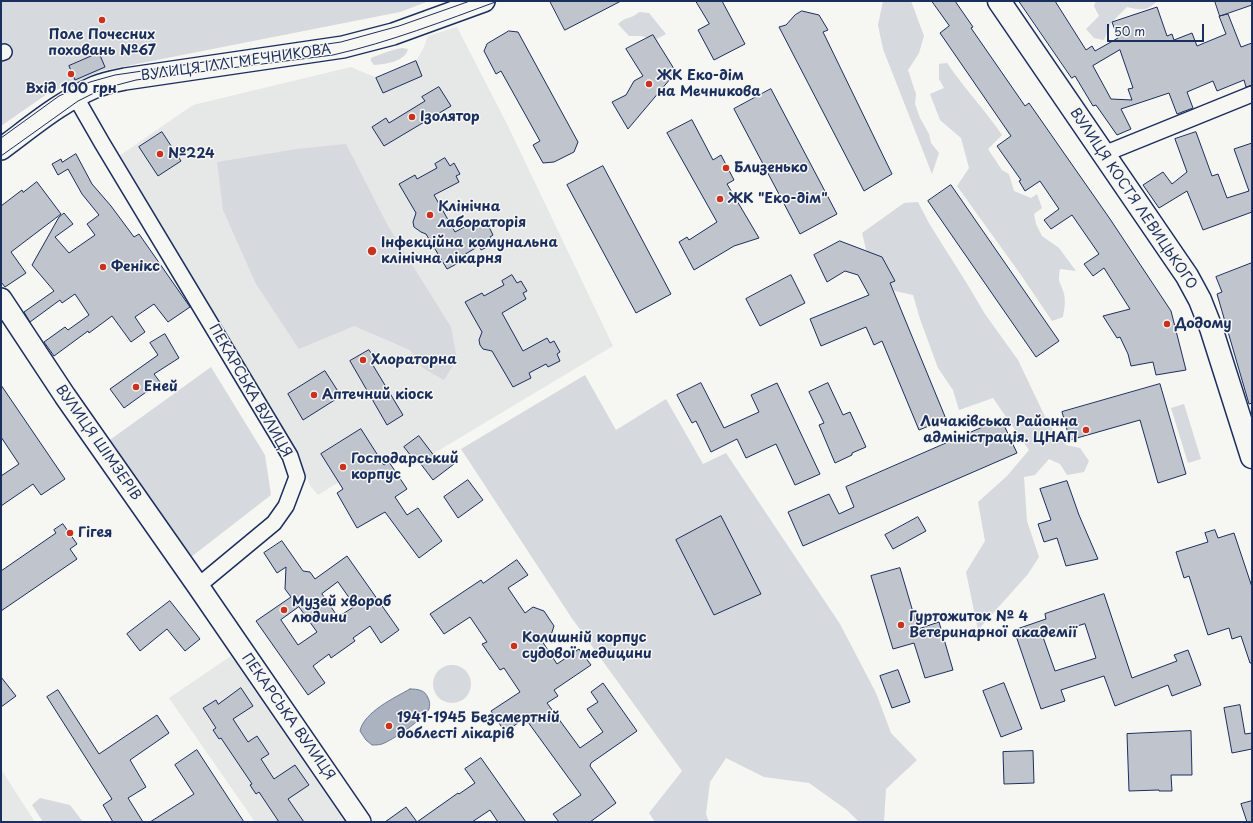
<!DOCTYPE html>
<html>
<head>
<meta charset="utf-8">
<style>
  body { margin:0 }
  #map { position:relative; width:1253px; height:823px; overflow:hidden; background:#f6f6f2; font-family:"Playpen Sans",sans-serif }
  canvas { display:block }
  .frame { position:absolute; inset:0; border:2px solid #1b2f5e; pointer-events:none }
  .scale { position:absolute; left:1107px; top:24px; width:97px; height:18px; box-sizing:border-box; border:2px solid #1b2f5e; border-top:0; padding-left:5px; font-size:12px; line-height:14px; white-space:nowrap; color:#1b2f5e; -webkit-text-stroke:3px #f6f6f2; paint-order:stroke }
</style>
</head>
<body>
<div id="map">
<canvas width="1253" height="823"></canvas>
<div class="frame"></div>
<div class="scale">50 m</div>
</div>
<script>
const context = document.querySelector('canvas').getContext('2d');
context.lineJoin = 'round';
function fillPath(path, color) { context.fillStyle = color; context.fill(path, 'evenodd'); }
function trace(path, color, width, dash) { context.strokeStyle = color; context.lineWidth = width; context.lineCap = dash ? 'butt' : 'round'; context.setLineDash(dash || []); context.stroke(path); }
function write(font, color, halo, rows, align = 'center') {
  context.font = font + ' "Playpen Sans",sans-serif'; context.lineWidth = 3; context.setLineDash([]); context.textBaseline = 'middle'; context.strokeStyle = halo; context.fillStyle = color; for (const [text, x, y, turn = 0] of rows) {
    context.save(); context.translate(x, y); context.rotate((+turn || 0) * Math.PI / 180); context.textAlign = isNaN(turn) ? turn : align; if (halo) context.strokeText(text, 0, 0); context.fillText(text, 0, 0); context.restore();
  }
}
const built = new Path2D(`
  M457 27 508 126 613 346 411 467 383 455 318 495 311 487 293 447 119 156 193 105 351 67 377 78 416 61 423 49 428 36Z
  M231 656 345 822H255L169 698Z
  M1 769 22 802 35 822H1Z`);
const green = new Path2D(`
  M1 1H429L400 12 101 71 47 94 1 126Z
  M883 1H911L924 36 919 53 908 70 916 94 915 104 920 118 929 134 931 143 939 153 932 174 883 49 878 25Z
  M1096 1H1157C1146 12 1142 10 1127 7L1111 23 1104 40 1094 38 1086 29 1099 16 1094 6Z
  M639 12 649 13 666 34 655 40 641 36H629L618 24C626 16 630 20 639 12Z
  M402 48 408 49C405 62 385 64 374 65L371 61V58C381 54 391 50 402 48Z
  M947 63C964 88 985 110 1002 135L988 149 1002 170 1009 174 1014 191 1031 198 1037 194 1042 208 1034 214 1036 224 1042 236 1059 248 1076 271 1060 269C1057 285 1061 281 1064 294 1066 302 1064 310 1063 317L1052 321 1021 275 957 186 969 168 961 138 940 120 930 94 944 88 939 79V64Z
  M346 144 388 226 451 327 457 359 444 380 423 368 410 350 354 326 299 349 256 284 223 210 217 162 297 149Z
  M918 202 930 225 966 282 985 314 1018 360 1049 425 1066 445 1080 448 1089 461 1084 472 1067 475 1060 464 1049 459 1035 475 1024 477 1027 521 1039 557 1028 574 978 630 966 572 985 541 978 502 1007 476 1029 450 993 398 959 410 953 390 938 368 920 319 913 295 895 291 885 280 868 257 862 233 904 203Z
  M211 367 265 455 271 495 191 557 107 442Z
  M585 375 616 430 666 399 703 464 726 453 840 624 876 693 891 733 917 760 886 789 884 822H859L847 810 809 783 764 777 726 758 710 782 706 814 709 822H655L649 813 682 771 571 617 461 449Z
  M1184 404 1201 459 1188 463 1171 408Z
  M433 684a19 19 0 1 1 38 0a19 19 0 1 1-38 0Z
  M40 798 70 805 83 822H43L32 805Z`);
const water = new Path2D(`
  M410 689C418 689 425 690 428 698 430 701 430 706 429 709 424 719 391 741 382 744 379 745 375 745 372 745L366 740 360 731C364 712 394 698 410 689Z`);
const building = new Path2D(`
  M550 1H621L565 30Z
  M696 1H722L745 44 714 60 698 30 709 24Z
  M932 1H955L973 27 971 28 1025 106 1029 103 1110 219 1171 311 1186 370 1156 375 1153 362 1131 366 1128 354 1120 337 1117 338 1103 316 1130 309 1104 268 1093 276 1084 264 1099 254 1072 215 1051 229 1044 220 1059 209 1040 181 1025 191 1019 181 1021 180 997 146 1011 136 940 33 949 26Z
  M1019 1H1055L1086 50 1092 46 1095 51 1118 38 1112 22 1157 7 1167 36 1172 34 1174 40 1192 33 1197 46 1226 34 1219 16 1228 14 1241 47 1252 43V85L1246 87 1244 80 1217 91 1213 81 1187 92 1193 108 1177 114 1169 93 1121 109 1131 129 1117 135 1096 105 1093 106 1075 76 1072 78ZM1120 50 1133 88 1128 89 1132 100 1111 99 1093 66Z
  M1215 1H1252V5L1220 16Z
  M802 11 819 15 828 30 823 32 892 174 864 191 779 27 786 25 795 15Z
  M509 31 518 32 578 142 574 152 554 162 543 163 533 145 540 141 501 71 496 74 484 51 487 44Z
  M653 35 676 72 628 129 612 102 626 95 634 81 643 76 626 49Z
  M99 53 105 67 75 80 69 66Z
  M416 61 422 76 383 93 376 78Z
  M439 87 451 106 384 146 372 127 386 118 389 123 425 101 422 97Z
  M771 89 837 214 800 234 734 109Z
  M692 120 713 160 721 155 734 180 727 184 759 238 734 246 694 270 679 242 687 237 689 240 717 222 667 133Z
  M162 132 181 161 158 176 139 147Z
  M1196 132 1212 176 1218 174 1227 198 1249 191 1234 149 1252 143V212L1203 230 1187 191 1159 208 1143 185 1163 172 1172 184 1187 172 1175 139Z
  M76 154 92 184 111 206 134 237 139 234 190 307 168 322 154 304 135 317 145 332 131 342 112 316 89 333 88 331 54 356 44 342 65 327 68 330 89 315 75 294 62 303 60 300 30 322 24 312 54 291 32 265 59 217 64 213 73 224 55 237 69 253 95 235 87 224 99 215 82 194 68 169 58 175 52 164 61 159 62 162Z
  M445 158 450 166 454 163 460 174 456 176 459 182 434 195 455 232 479 219 482 226 487 223 493 235 490 237 493 244 481 250 479 246 462 256 464 260 447 269 426 234 421 232 414 227 413 222 416 213 399 184 415 175 417 179 437 168 435 164Z
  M603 166 671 294 636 313 567 185Z
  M37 182 61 214 11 252 26 273 5 287 1 282V206L22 190 23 192Z
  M951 185 1059 341 1036 357 928 201Z
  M840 241 882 257 895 281 890 283 946 419 919 430 882 341 874 345 866 327 821 346 810 319 869 295 858 275 845 271 827 282 814 255Z
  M1252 263V403L1249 404 1217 294 1222 292 1216 277Z
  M512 275 517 283 521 281 527 291 523 293 526 299 502 313 523 351 547 338 550 343 554 341 560 352 557 354 560 361 548 367 546 364 529 373 531 378 513 387 492 351 483 349 480 345 479 340 482 332 465 302 482 293 484 296 504 285 502 281Z
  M791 275 805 303 760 326 746 299Z
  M165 334 179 358 154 374 160 382 124 408 110 389 158 355 150 343Z
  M369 350 375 359 371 362 403 415 387 425 350 361Z
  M325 371 341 396 303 420 288 394Z
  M701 383 724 428 759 412 751 395 777 383 820 474 795 485 776 444 746 458 737 439 711 452 696 421 692 423 677 395Z
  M828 383 843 415 850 412 866 447 852 453V455L835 463 819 425 824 423 809 392Z
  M1160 384 1186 474 1158 483 1140 420 1070 440 1062 412Z
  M1 385 65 479 41 495 33 484 1 506V476L19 464 1 437Z
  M995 422 997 426 1003 423 1017 453 803 546 788 512 829 494 839 514 854 507 846 487Z
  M361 429 384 465 389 462 407 489 395 497 407 515 418 508 442 541 419 558 385 512 357 528 337 493 343 489 321 454Z
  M419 436 438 461 446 455 454 464 433 480 417 459 415 461 404 447Z
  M468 480 483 500 458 518 444 497Z
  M1067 481 1079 515 1098 559 1066 566 1057 538 1044 542 1038 524 1051 520 1040 489Z
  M721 516 761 594 714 615 676 540Z
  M918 517 926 531 893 549 885 535Z
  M63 524 77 544 70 549 77 559 1 611V571L56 533 54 530Z
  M1215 530 1218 538 1234 533 1252 587V663H1250L1241 636 1232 639 1229 628 1208 635 1189 576 1184 578 1176 552 1208 542 1205 533Z
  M282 541 303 571 310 572 315 579 347 556 399 630 381 643 370 626 353 638 355 641 331 658 329 654 313 666 325 683 308 695 256 621 291 597 285 589 286 567 277 573 264 553ZM338 582 355 606 338 617 322 594ZM299 607 317 632 298 645 281 620Z
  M517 560 528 575 508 588 525 613 533 607 544 611 554 626 551 635 542 641 557 664 579 649 591 665 554 690 558 696 547 703 580 748 603 732 587 709 598 702 591 692 603 683 637 731 591 763 590 766 616 803 590 822H559L553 814 581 795 525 718 505 732 491 711 520 692 504 668 500 670 482 644 487 642 470 617 444 634 430 614 481 580 483 583Z
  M900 568 918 629 939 622 953 670 925 678 914 643 893 649 871 576Z
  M1104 594 1132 678 1177 661 1174 655 1188 650 1201 685 1172 696 1168 685 1115 706 1104 676 1061 690 1065 701 1041 709 1014 630 1046 619 1045 614ZM1085 624 1096 658 1055 671 1043 637Z
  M170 601 200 639 185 651 167 629 140 651 127 634Z
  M898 670 910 702 892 708 880 676Z
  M1 677 16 696 1 707Z
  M1004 683 1022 729 1001 737 983 691Z
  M241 688 253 706 233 719 248 742 257 736 269 754 261 759 274 779 295 765 309 785 288 799 304 822H279L259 792 256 794 250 785 252 784 221 738 219 739 213 730 216 728 203 708 216 700 218 704Z
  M58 690 99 754 157 715 169 733 130 760 146 787 128 798 143 822H113L103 805 112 799 47 697Z
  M1240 705 1245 734 1252 733V749L1232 753 1224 708Z
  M1191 731 1192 775H1171L1172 791H1159V790L1129 791 1127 734Z
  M197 750 244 822H150L194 794 175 765Z
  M1033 751 1034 783 1004 784 1003 752Z
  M481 758 526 822H498L490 810 472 822H385L406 807 417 822 458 793 459 794 475 783 465 769Z
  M1252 801V822H1247L1241 804Z`);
const street = new Path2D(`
  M1 53 4 52
  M75 96 102 143 290 456 297 477 286 506 274 523 198 586
  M1104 154 1252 94`);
const secondary = new Path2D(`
  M1 149C31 127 60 102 95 87 104 83 115 81 125 79L343 47 393 34 484 1
  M1 299 65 396 198 586 360 822`);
const primary = new Path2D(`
  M999 1 1187 276 1200 300 1211 328 1252 457`);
const tram = new Path2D(`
  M1 138 59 96 90 82 115 75 341 42 399 26 470 1
  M1 156 78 101 96 92 117 85 136 80 333 55C390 42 444 21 498 1`);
const markers = [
  [102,20,4,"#c8321e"],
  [71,74,4,"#c8321e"],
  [649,84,4,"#c8321e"],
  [412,117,4,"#c8321e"],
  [160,154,4,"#c8321e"],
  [726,168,4,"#c8321e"],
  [720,199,4,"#c8321e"],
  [430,215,4,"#c8321e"],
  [372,251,5,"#c8321e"],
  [103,267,4,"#c8321e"],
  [1167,324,4,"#c8321e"],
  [363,360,4,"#c8321e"],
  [136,387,4,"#c8321e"],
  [314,395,4,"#c8321e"],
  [1086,430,4,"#c8321e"],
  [343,467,4,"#c8321e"],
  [70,533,4,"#c8321e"],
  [284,610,4,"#c8321e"],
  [901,625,4,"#c8321e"],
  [514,646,4,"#c8321e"],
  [389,726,4,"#c8321e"]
];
const poiNames = [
  ["Поле Почесних",102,35,"center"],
  ["поховань №67",102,51,"center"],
  ["ЖК Еко-дім",657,76],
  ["на Мечникова",657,92],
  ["Вхід 100 грн",71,89,"center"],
  ["Ізолятор",420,117],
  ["№224",168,154],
  ["Близенько",734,168],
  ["ЖК \"Еко-дім\"",728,199],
  ["Клінічна",438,207],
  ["лабораторія",438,223],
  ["Інфекційна комунальна",381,243],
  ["клінічна лікарня",381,259],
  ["Фенікс",111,267],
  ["Додому",1175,324],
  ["Хлораторна",371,360],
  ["Еней",144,387],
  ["Аптечний кіоск",322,395],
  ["Личаківська Районна",1078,422,"right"],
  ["адміністрація. ЦНАП",1078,438,"right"],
  ["Господарський",351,459],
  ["корпус",351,475],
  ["Гігея",78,533],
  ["Музей хвороб",292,602],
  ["людини",292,618],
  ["Гуртожиток № 4",909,617],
  ["Ветеринарної академії",909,633],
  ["Колишній корпус",522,638],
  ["судової медицини",522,654],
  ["1941-1945 Безсмертній",397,718],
  ["доблесті лікарів",397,734]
];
const streetNames = [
  ["ВУЛИЦЯ ІЛЛІ МЕЧНИКОВА",236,63,-8],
  ["ВУЛИЦЯ КОСТЯ ЛЕВИЦЬКОГО",1133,199,56],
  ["ПЕКАРСЬКА ВУЛИЦЯ",250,391,60],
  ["ВУЛИЦЯ ШІМЗЕРІВ",98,443,55],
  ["ПЕКАРСЬКА ВУЛИЦЯ",288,717,55]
];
fillPath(built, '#e6e7e7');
fillPath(green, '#d6d9dd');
fillPath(water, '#abb2c0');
trace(water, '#717e99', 1);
fillPath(building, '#c0c4cd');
trace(building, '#1b2f5e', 1);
trace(street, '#1b2f5e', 18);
trace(secondary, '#1b2f5e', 24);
trace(primary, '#1b2f5e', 25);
trace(street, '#f6f6f2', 15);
trace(secondary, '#f6f6f2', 21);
trace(primary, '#f6f6f2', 22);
trace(tram, '#1b2f5e', 1);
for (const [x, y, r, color] of markers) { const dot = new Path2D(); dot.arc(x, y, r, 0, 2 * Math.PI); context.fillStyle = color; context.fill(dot); trace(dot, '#f6f6f2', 1.5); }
write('bold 14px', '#1b2f5e', '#f6f6f2', poiNames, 'left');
write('14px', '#1b2f5e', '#f6f6f2', streetNames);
</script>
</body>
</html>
